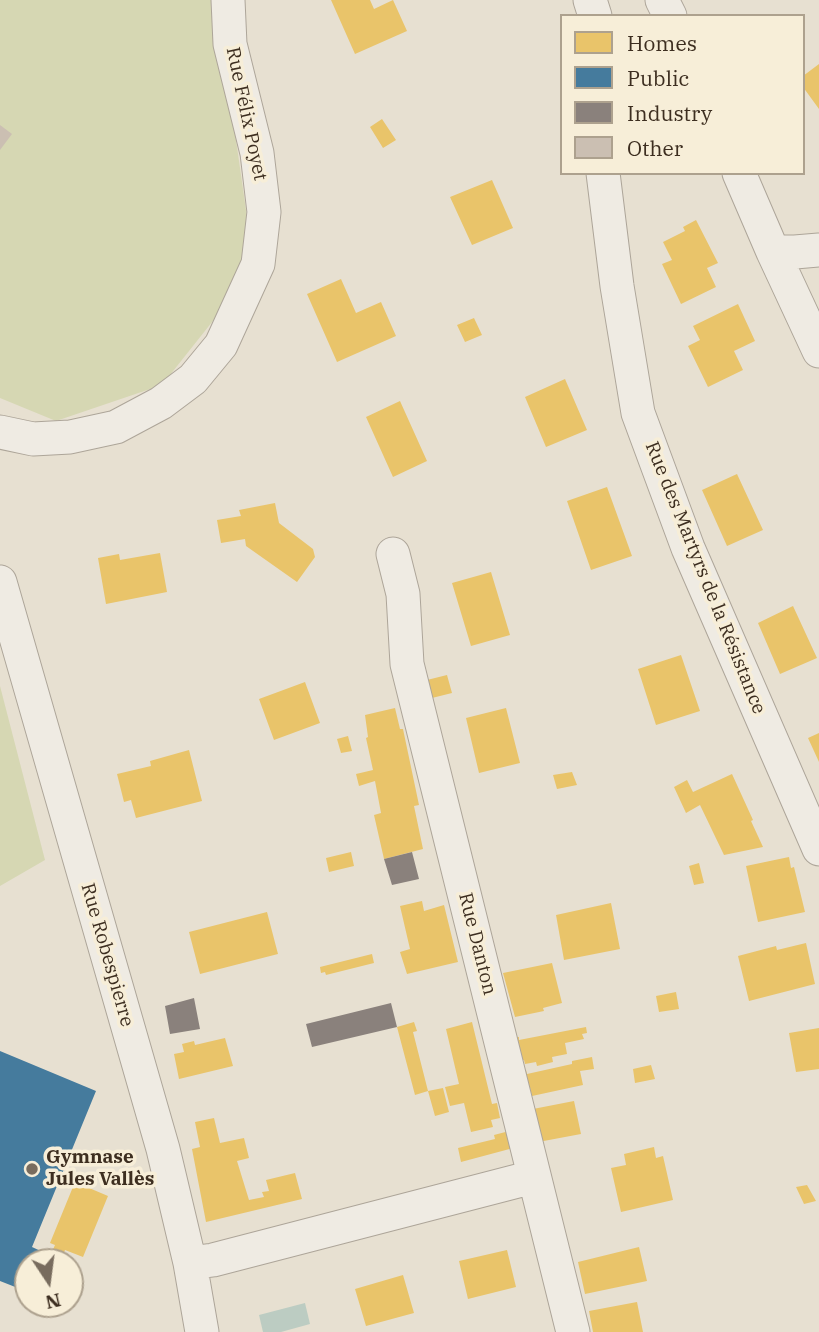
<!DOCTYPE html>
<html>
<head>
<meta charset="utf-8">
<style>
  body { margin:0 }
  #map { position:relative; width:819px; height:1332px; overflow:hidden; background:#e7e0d1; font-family:"IBM Plex Serif",serif }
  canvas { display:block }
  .legend { position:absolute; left:560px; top:14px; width:245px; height:161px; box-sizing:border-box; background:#f7eed8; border:2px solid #ada18e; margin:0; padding:9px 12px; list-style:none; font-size:21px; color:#3d2e20 }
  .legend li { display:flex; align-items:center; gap:14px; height:35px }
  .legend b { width:35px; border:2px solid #ada18e }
  .north { position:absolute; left:14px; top:1248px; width:70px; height:70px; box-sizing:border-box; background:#f7eed8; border:2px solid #ada18e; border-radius:50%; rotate:167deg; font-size:19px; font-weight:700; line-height:28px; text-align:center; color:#3d2e20 }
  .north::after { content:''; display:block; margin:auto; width:24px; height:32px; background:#786c5e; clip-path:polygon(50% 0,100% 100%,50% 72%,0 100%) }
</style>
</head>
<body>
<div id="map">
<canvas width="819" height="1332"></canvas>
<ul class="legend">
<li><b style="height:19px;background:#e9c46a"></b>Homes</li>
<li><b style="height:19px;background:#457b9d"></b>Public</li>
<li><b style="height:19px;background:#8a817c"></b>Industry</li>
<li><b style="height:19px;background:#cbbfb2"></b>Other</li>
</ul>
<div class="north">N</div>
</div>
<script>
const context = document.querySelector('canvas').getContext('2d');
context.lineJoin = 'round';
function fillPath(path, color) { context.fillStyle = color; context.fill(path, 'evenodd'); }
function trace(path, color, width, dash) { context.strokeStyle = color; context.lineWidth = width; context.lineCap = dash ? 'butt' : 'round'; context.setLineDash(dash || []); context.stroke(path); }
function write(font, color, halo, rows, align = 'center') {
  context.font = font + ' "IBM Plex Serif",serif'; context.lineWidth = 7; context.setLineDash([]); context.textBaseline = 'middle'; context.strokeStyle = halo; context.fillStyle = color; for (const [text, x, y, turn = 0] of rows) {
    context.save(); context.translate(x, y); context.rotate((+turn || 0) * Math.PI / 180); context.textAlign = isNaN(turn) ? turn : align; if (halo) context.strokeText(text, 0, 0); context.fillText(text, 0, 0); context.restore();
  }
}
const green = new Path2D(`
  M0 0H216L251 245 220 312 162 385 56 421 0 398Z
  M0 686 45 860 0 886Z`);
const water = new Path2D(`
  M305 1303 310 1324 281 1332H263L259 1315Z`);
const homes = new Path2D(`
  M331 0H370L374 9 393 0 407 31 355 54Z
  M819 64V109L803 87V76Z
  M382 119 396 140 383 148 370 127Z
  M492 180 513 228 472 245 450 197Z
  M696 220 718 263 707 268 716 287 681 304 662 264 672 260 663 242 685 231 683 227Z
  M341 279 356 313 381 302 396 336 337 362 307 294Z
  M738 304 755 341 734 351 743 370 708 387 688 346 700 340 693 326Z
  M474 318 482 335 465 342 457 325Z
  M565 379 587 430 546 447 525 397Z
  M400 401 427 461 393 477 366 417Z
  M737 474 763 530 727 546 702 490Z
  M607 487 632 556 591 570 567 501Z
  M275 503 279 523 313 549 315 557 297 582 246 546 245 539 221 543 217 520 241 516 239 510Z
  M160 553 167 592 106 604 98 558 119 554 120 560Z
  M491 572 510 635 471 646 452 583Z
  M793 606 817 658 780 674 758 623Z
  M681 655 700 711 656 725 638 669Z
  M447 675 452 693 432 698 427 680Z
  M305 682 320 723 274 740 259 699Z
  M395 708 400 729H403L419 805 414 806 423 849 384 859 374 815 381 813 375 781 359 786 356 774 373 770 366 738 368 737 365 715Z
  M506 708 520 763 479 773 466 718Z
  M819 733V762L808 738Z
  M348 736 352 751 341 753 337 739Z
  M189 750 202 801 136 818 131 800 124 802 117 774 151 766 150 761Z
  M572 772 577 785 557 789 553 775Z
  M732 774 753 820 751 821 763 847 724 855 700 805 686 813 674 787 687 780 693 792Z
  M351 852 354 866 329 872 326 858Z
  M789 857 791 868 794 867 805 912 758 922 746 866Z
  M699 863 704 883 694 885 689 866Z
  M422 901 424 911 444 905 458 962 407 974 400 952 410 949 400 906Z
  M611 903 620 949 564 960 556 915Z
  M267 912 278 954 200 974 189 932Z
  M806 943 815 984 749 1001 738 956 776 946 777 950Z
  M372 954 374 963 326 975 325 972 321 973 320 967Z
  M552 963 562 1003 543 1008 544 1011 515 1017 503 973Z
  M676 992 679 1009 659 1012 656 996Z
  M414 1022 417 1031 413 1032 428 1091 415 1095 397 1027Z
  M472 1022 492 1104 497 1103 500 1118 491 1120 493 1127 471 1132 464 1103 450 1106 445 1087 459 1084 446 1029Z
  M586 1027 587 1033 582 1034 584 1039 565 1043 567 1054 552 1057 553 1062 537 1066 536 1062 525 1064 524 1060 516 1061 511 1038 519 1037V1040Z
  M819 1028V1069L796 1072 789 1033Z
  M225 1038 233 1066 179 1079 174 1054 184 1052 182 1044 194 1041 195 1045Z
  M592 1057 594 1069 580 1071 583 1085 532 1096 530 1088 525 1090 520 1072 526 1070 527 1074 572 1064V1061Z
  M651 1065 655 1079 635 1083 633 1069Z
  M443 1088 449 1112 435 1116 428 1091Z
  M574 1101 581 1134 533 1143V1109Z
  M214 1118 220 1143 244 1138 249 1158 237 1161 249 1200 264 1197 262 1192 269 1191 266 1180 295 1173 302 1199 206 1222 192 1149 200 1147 195 1122Z
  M513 1130 517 1147 461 1162 458 1148 495 1139 494 1135Z
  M654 1147 656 1158 663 1156 673 1200 621 1212 611 1168 626 1165 624 1154Z
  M75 1182 108 1196 83 1257 65 1250 62 1258 51 1254 55 1245 50 1243Z
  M807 1185 816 1201 804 1204 796 1187Z
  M639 1247 647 1281 585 1294 578 1262Z
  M507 1250 516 1287 468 1299 459 1261Z
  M403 1275 414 1313 366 1326 355 1289Z
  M637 1302 643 1332H593L589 1311Z`);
const public = new Path2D(`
  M0 1051 96 1091 32 1247 45 1253 41 1262H28V1292L0 1281Z`);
const industry = new Path2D(`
  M412 852 419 879 392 885 384 859Z
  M194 998 200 1029 170 1034 165 1006Z
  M391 1003 397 1027 312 1047 306 1024Z`);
const building = new Path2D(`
  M0 125 12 134 0 150Z`);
const minor = new Path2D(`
  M590 0 595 16
  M662 0 670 16
  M603 173 617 286 638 413 688 548 819 849
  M739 173 773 252 819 351
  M773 252H795L819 250
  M0 432 33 439 70 437 116 427 161 403 193 379 221 345 258 264 264 212 257 153 230 44 228 0
  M393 554 403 594 407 664 573 1332
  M0 582 163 1149 190 1263 202 1332
  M190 1263 213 1260 533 1177`);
const markers = [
  [32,1169,7,"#786c5e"]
];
const streetNames = [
  ["Rue Félix Poyet",246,114,78],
  ["Rue des Martyrs de la Résistance",705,578,68],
  ["Rue Danton",477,944,76],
  ["Rue Robespierre",107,955,74]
];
const poiNames = [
  ["Gymnase",46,1158],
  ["Jules Vallès",46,1180]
];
fillPath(green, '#d6d7b3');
fillPath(water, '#bcccc2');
fillPath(homes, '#e9c46a');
fillPath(public, '#457b9d');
fillPath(industry, '#8a817c');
fillPath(building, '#cbbfb2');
trace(minor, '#ada599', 35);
trace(minor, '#efebe3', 33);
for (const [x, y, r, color] of markers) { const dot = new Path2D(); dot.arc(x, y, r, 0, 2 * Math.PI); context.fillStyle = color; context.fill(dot); trace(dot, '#f7eed8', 2.5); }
write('19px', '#3d2e20', '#f7eed8', streetNames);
write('bold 19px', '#3d2e20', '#f7eed8', poiNames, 'left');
</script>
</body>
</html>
